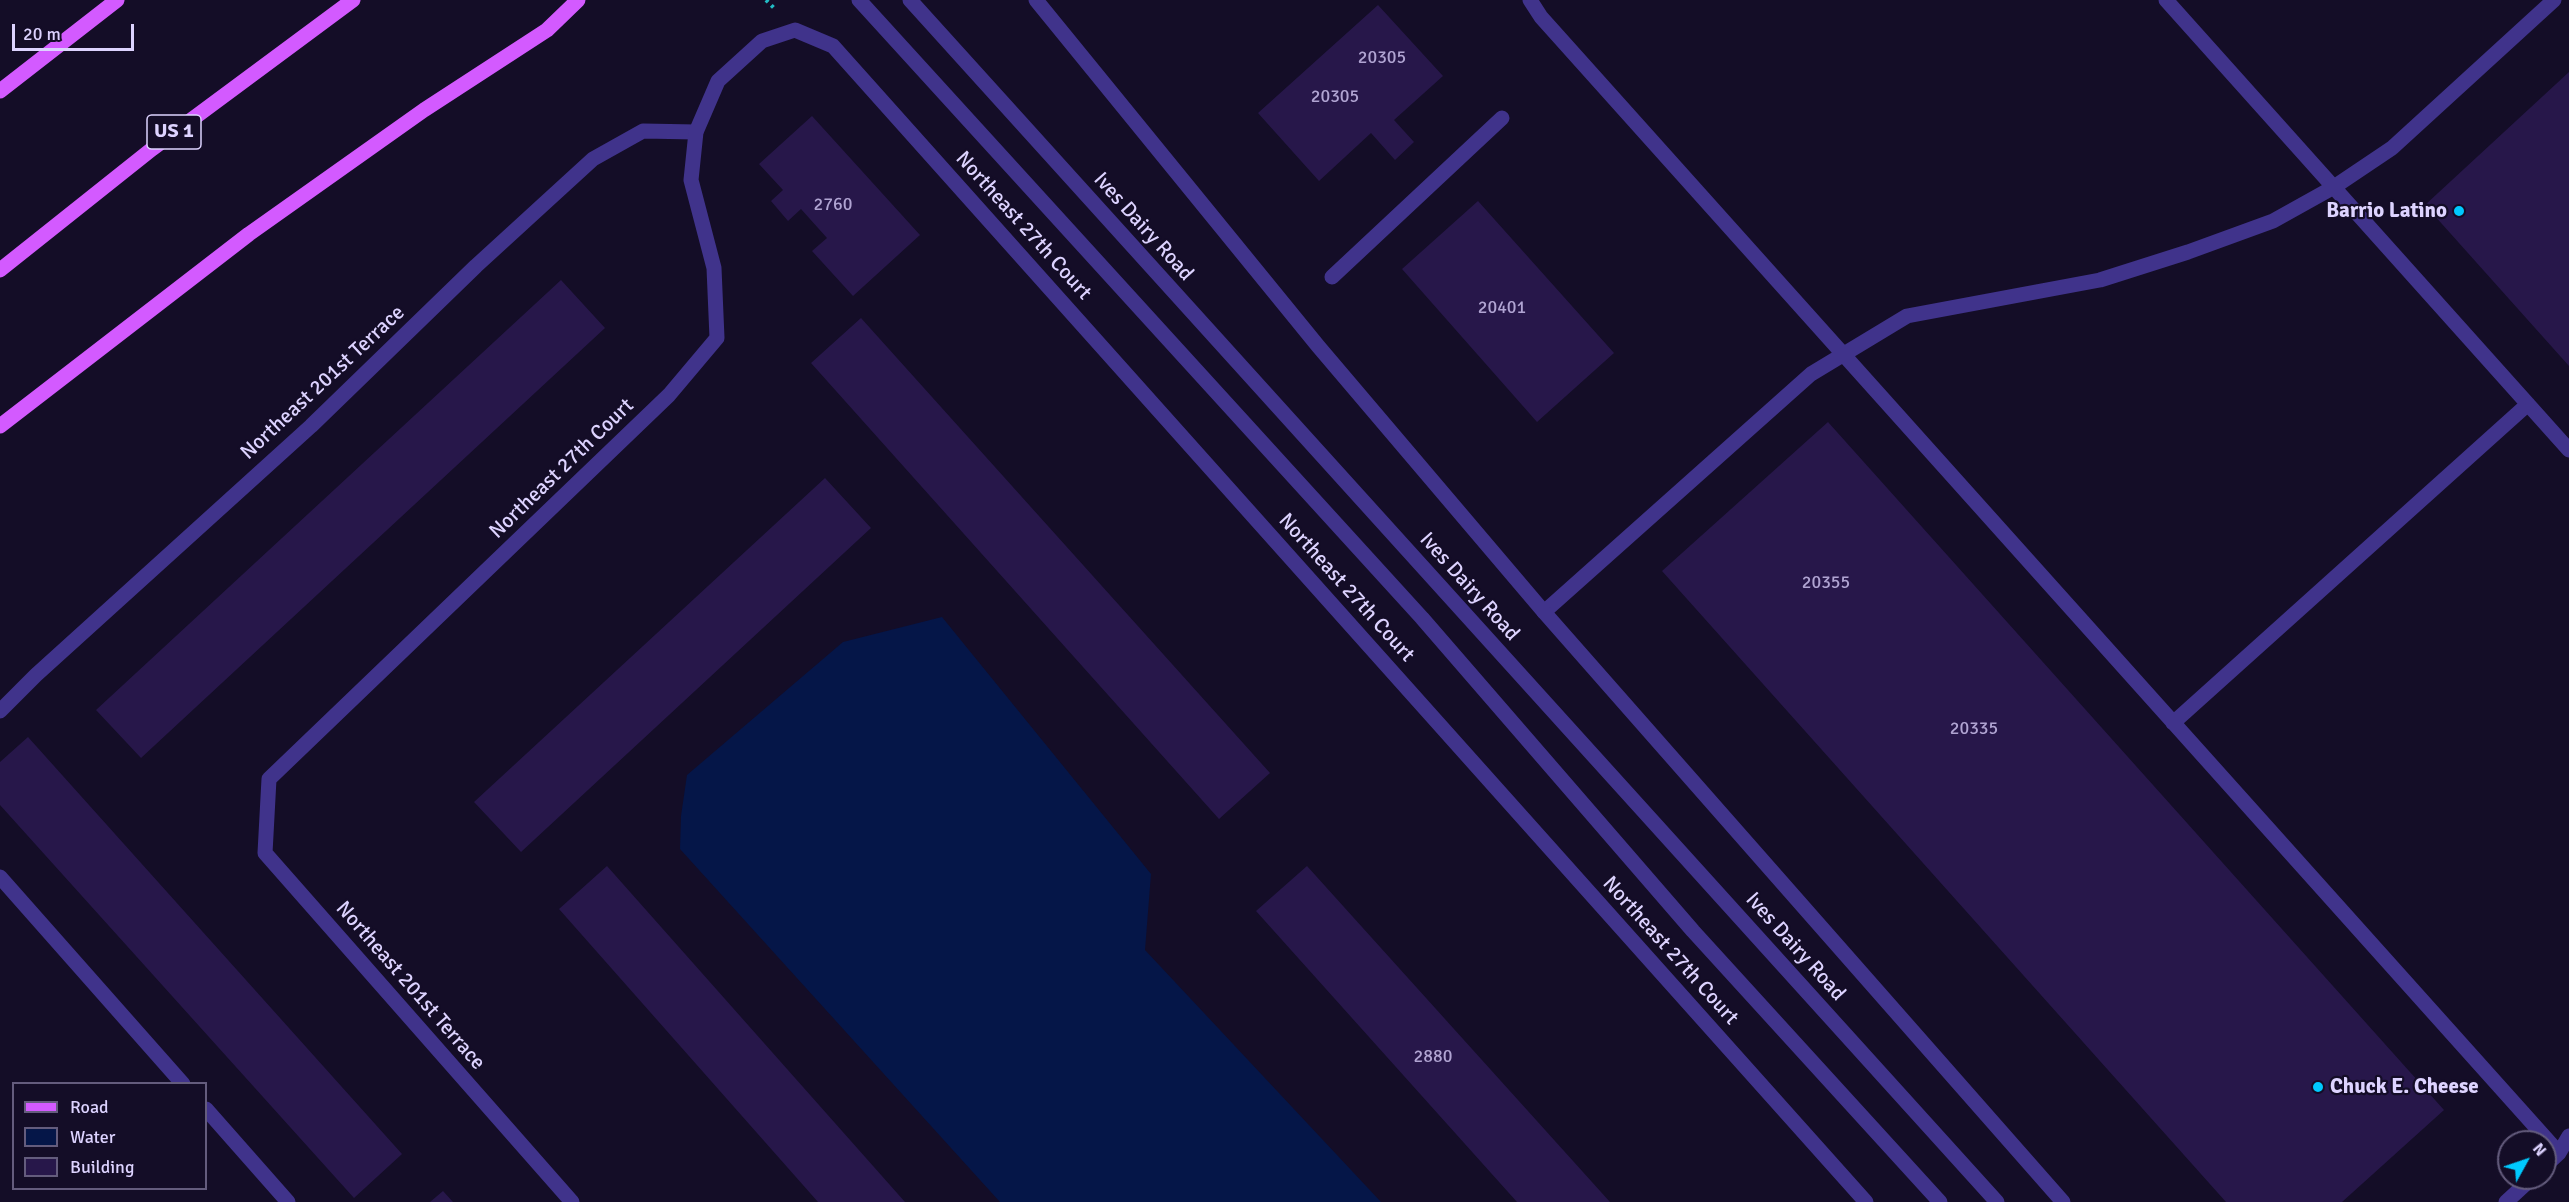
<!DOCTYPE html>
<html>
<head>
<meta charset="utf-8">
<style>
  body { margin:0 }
  #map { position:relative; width:2569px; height:1202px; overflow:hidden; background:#140d27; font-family:Signika,sans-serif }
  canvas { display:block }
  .legend { position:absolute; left:12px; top:1082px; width:195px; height:108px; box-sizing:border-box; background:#140d27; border:2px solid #645c7d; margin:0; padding:8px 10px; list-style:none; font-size:18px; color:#ddd3ff }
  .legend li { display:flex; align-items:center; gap:12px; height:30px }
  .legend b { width:30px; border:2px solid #645c7d }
  .north { position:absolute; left:2497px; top:1130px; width:60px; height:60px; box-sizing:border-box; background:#140d27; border:2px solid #645c7d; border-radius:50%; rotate:50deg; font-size:16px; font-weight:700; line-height:24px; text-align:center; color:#ddd3ff }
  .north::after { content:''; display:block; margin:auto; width:21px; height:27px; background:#00c9fe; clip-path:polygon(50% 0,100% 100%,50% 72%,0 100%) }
  .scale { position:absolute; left:12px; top:24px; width:122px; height:27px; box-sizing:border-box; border:3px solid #ddd3ff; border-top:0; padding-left:8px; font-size:18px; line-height:21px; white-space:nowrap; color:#ddd3ff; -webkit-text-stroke:4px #140d27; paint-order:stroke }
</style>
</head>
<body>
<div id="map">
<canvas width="2569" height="1202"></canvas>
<ul class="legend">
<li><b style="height:8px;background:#d35aff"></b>Road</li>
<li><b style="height:16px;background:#051648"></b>Water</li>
<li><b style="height:16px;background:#27174a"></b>Building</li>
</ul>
<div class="north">N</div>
<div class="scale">20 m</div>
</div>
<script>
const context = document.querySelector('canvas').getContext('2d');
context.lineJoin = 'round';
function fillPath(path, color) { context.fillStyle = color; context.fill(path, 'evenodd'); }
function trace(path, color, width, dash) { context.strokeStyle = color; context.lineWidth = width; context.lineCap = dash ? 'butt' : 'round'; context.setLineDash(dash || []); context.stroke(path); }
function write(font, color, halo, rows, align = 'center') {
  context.font = font + ' Signika,sans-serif'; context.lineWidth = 4.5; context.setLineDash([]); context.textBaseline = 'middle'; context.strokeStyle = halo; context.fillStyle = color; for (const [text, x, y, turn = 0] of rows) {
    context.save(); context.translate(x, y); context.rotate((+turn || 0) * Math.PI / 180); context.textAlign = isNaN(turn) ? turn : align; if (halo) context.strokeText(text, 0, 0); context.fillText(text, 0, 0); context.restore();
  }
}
const water = new Path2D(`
  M942 617 1151 874 1145 950 1381 1202H1000L680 849 681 816 687 775 843 642Z`);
const building = new Path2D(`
  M1378 5 1443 76 1394 120 1414 142 1395 160 1371 133 1319 181 1258 113Z
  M2569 72V366L2425 205Z
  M812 116 920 235 853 296 812 251 827 238 801 209 788 221 771 201 783 190 759 164Z
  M1478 201 1614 353 1537 422 1402 269Z
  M561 280 605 328 141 758 96 710Z
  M861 318 1270 773 1219 819 811 363Z
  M1828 422 2444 1110 2342 1202H2226L1662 571Z
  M825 478 871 528 521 852 474 802Z
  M28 737 402 1154 354 1198 0 805V762Z
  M607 866 905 1202H818L559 909Z
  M1307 866 1610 1202H1517L1256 911Z
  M443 1191 453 1202H430Z`);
const path = new Path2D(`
  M766 0 774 8`);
const service = new Path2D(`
  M1530 0 1541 17 2559 1153
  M2166 0 2569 450
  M1332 277 1502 118
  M1544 612 1811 374 1907 316 2100 280 2188 252 2273 221 2334 187 2392 148 2554 0
  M0 711 36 675 311 426 476 266 593 159 643 131 696 132
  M2173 723 2528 404
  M0 877 183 1084
  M206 1109 288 1202
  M2545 1166 2559 1153 2569 1136
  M2506 1202 2532 1178`);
const minor = new Path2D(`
  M572 1202 265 853 269 779 669 395 717 338 714 268 691 180 696 132 718 81 762 41 795 30 833 46 1866 1202`);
const tertiary = new Path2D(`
  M859 0 1422 618 1693 931 1940 1202
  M910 0 1997 1202
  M1036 0 1318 346 1544 612 2063 1202`);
const primary = new Path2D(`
  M0 91 117 0
  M0 270 152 149 353 0
  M0 426 249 234 424 110 547 30 578 0`);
const markers = [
  [2459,211,6,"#00c9fe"],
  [2318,1087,6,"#00c9fe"]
];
const numberNames = [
  ["20305",1382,58],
  ["20305",1335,97],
  ["2760",833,205],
  ["20401",1502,308],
  ["20355",1826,583],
  ["20335",1974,729],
  ["2880",1433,1057]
];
const shields = [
  [174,132,54]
];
const shieldNames = [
  ["US 1",174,132]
];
const poiNames = [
  ["Barrio Latino",2447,211],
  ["Chuck E. Cheese",2330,1087,"left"]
];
const streetNames = [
  ["Northeast 27th Court",1023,226,48],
  ["Ives Dairy Road",1143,227,48],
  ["Northeast 201st Terrace",323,383,-43],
  ["Northeast 27th Court",562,469,-44],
  ["Ives Dairy Road",1469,587,48],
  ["Northeast 27th Court",1346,588,48],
  ["Ives Dairy Road",1795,947,48],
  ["Northeast 27th Court",1670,951,48],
  ["Northeast 201st Terrace",410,986,49]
];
fillPath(water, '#051648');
fillPath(building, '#27174a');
trace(path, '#22bcc4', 4, [3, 4.5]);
trace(service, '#40338b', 15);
trace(minor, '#40338b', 15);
trace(tertiary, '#40338b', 15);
trace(primary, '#d35aff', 15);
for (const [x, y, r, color] of markers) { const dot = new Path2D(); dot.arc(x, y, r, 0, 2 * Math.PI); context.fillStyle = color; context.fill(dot); trace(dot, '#140d27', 2); }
write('18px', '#b0a4d2', null, numberNames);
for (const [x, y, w] of shields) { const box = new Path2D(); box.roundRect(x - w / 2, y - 17, w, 34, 4.5); context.fillStyle = '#140d27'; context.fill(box); trace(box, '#ddd3ff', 1.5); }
write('bold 20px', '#ddd3ff', null, shieldNames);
write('bold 21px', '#ddd3ff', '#140d27', poiNames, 'right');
write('21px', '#ddd3ff', '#140d27', streetNames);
</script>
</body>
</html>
